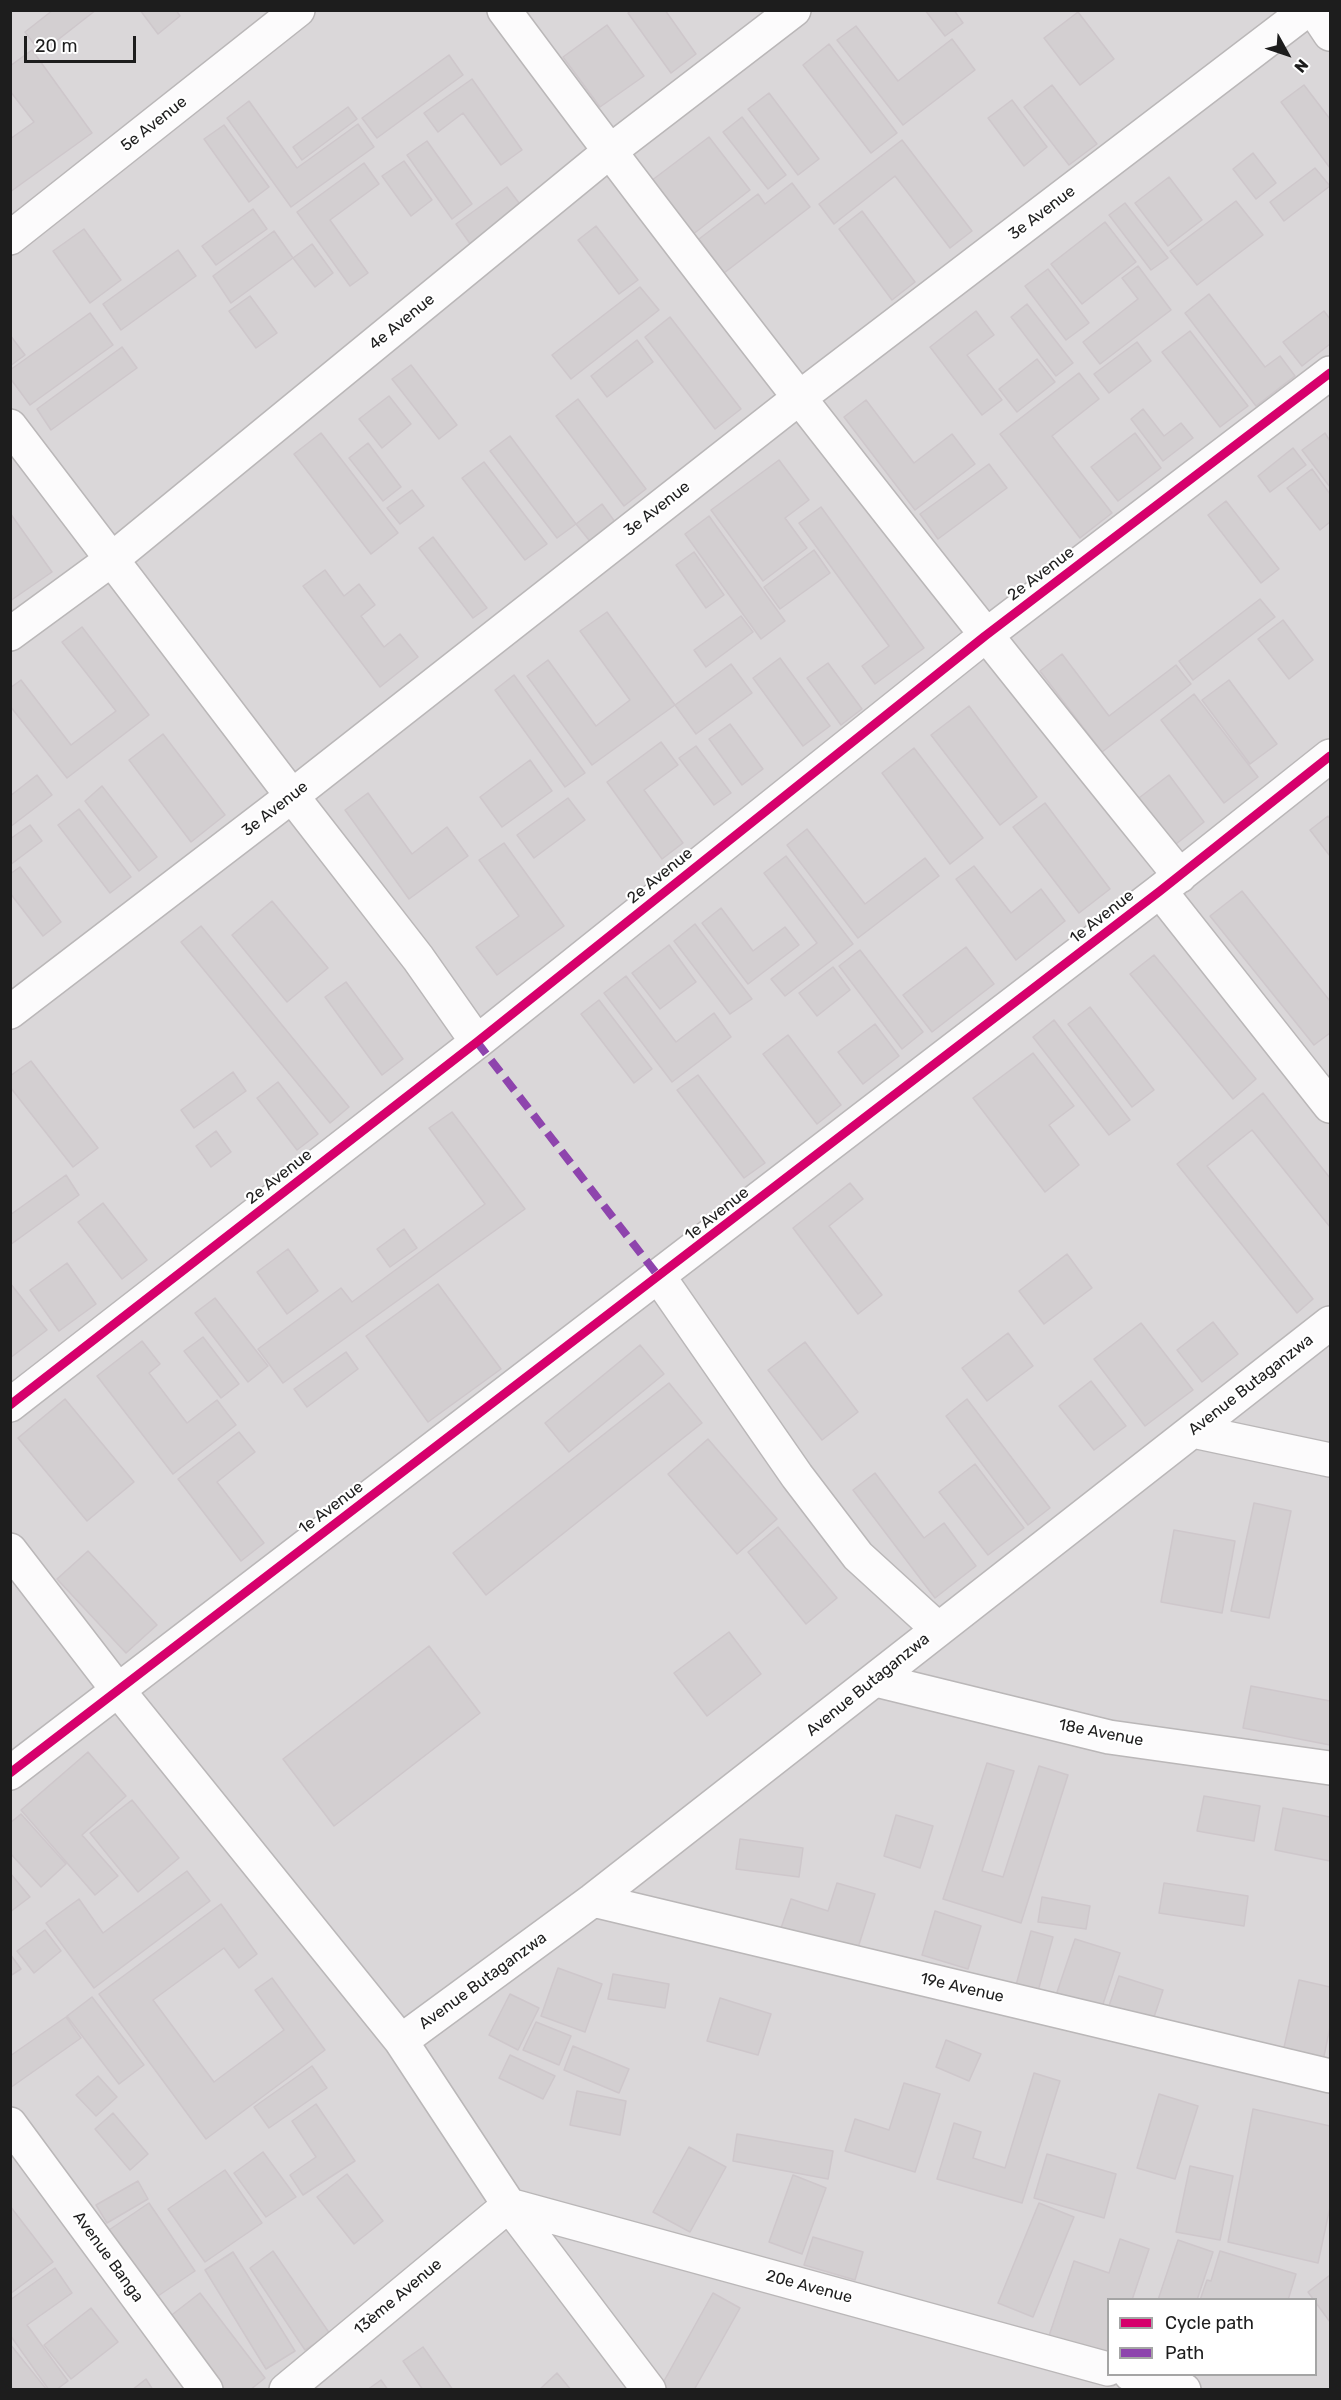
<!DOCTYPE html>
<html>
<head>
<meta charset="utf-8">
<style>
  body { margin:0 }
  #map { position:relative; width:1341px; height:2400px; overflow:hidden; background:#ebe5e8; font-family:Rubik,sans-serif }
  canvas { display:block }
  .frame { position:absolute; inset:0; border:12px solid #1d1d1d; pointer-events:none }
  .legend { position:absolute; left:1107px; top:2298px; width:210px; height:78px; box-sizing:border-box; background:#fff; border:2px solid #a5a5a5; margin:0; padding:8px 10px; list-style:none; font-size:18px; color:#1d1d1d }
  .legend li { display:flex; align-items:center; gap:12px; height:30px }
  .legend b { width:30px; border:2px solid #a5a5a5 }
  .north { position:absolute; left:1257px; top:24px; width:60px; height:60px; -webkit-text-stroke:4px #fff; paint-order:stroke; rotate:130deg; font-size:16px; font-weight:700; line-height:24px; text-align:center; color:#1d1d1d }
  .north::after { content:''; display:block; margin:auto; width:21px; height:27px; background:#1d1d1d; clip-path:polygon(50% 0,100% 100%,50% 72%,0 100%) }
  .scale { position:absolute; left:24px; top:36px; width:112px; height:27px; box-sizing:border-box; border:3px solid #1d1d1d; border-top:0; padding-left:8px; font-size:18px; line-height:21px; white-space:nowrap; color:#1d1d1d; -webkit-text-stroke:4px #fff; paint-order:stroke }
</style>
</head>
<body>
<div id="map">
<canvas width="1341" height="2400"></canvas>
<div class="frame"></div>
<ul class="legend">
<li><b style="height:8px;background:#d6006c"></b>Cycle path</li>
<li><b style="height:8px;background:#8e44ad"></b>Path</li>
</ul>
<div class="north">N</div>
<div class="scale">20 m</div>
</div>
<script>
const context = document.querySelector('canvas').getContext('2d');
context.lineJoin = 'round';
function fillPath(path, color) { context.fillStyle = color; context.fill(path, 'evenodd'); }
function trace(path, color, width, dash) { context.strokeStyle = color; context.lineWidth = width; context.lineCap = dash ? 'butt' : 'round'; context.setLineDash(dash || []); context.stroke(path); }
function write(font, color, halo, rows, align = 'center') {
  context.font = font + ' Rubik,sans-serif'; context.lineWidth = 4.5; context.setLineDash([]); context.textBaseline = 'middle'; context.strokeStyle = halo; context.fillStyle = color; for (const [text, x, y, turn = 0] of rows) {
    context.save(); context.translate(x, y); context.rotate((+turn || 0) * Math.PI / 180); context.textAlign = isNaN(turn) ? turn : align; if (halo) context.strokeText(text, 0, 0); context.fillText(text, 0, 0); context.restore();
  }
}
const residential = new Path2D(`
  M11 11H1330V2389L11 2390ZM1108 2300H1316V2374H1108Z`);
const building = new Path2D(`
  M53 10H96L41 53 25 32Z
  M140 10H176L180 16 158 34Z
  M632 10H665L696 54 671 73 628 13Z
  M925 10H954L963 23 945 36Z
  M1078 12 1114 59 1080 85 1044 38Z
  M607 25 644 76 600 107 563 57Z
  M856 26 898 81 952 39 975 70 903 125 837 40Z
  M829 44 897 133 871 153 803 65Z
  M32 50 92 133 10 192V139L34 122 10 91V66Z
  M449 55 463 75 377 138 362 118Z
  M472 79 522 150 501 165 463 113 438 132 424 113Z
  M1052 85 1097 144 1069 165 1024 107Z
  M1304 85 1330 119V168L1281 102Z
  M769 93 819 159 798 175 748 109Z
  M1012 100 1047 147 1024 166 988 118Z
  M249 101 297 168 358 124 374 147 291 207 227 118Z
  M348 107 357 119 302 160 293 147Z
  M742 117 786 175 768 189 723 132Z
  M224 125 269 187 249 202 204 139Z
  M709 137 750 190 692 235 651 181Z
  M902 140 972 231 950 248 895 176 834 224 819 204Z
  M427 141 472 204 452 219 407 155Z
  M1253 153 1276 183 1256 199 1233 169Z
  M404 161 432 200 411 216 382 176Z
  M364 163 379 184 330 220 368 273 350 286 297 212Z
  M1315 168 1330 186 1284 221 1270 202Z
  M1169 177 1202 220 1168 246 1135 203Z
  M792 183 810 207 724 273 699 239 758 194 765 204Z
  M507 187 522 207 471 245 456 224Z
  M1236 201 1263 235 1197 285 1170 251Z
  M1125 203 1168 258 1151 270 1109 215Z
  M253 209 267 229 216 265 202 246Z
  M862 211 915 282 892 300 839 229Z
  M1105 222 1136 262 1082 304 1051 264Z
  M596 226 638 280 619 294 578 240Z
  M84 229 121 280 90 303 53 251Z
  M274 231 293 258 231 303 213 276Z
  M312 244 333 273 315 287 293 258Z
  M178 250 196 276 121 330 103 304Z
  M1138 266 1171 310 1100 364 1083 342 1138 299 1122 278Z
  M1048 269 1089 323 1066 340 1025 286Z
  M640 287 659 310 571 379 552 355Z
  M1209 294 1265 367 1280 356 1295 376 1256 406 1185 313Z
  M250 296 277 333 256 348 229 311Z
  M1027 304 1073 363 1056 376 1011 317Z
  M976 311 994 335 967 355 1002 400 982 415 930 347Z
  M1324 311 1330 319V344L1302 366 1283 342Z
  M90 313 113 345 30 405 10 378V370Z
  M670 317 741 409 715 429 645 337Z
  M1190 331 1248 406 1220 427 1162 352Z
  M10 335 25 355 10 366Z
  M637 340 653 362 607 397 591 376Z
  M1137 342 1151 361 1109 393 1094 374Z
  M122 347 137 368 51 430 37 409Z
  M1037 359 1055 382 1017 412 999 389Z
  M411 365 457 425 439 439 392 379Z
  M1079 373 1099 399 1052 436 1112 513 1080 538 1000 434Z
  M389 396 411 424 382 448 359 419Z
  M578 399 646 489 624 506 556 416Z
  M866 400 914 463 952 434 975 464 915 510 844 417Z
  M1143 409 1164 436 1181 423 1193 438 1163 461 1131 419Z
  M321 433 398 533 371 554 294 454Z
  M1135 433 1161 468 1118 501 1091 467Z
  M1325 433 1330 441V487L1302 450Z
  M510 436 576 524 557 538 490 451Z
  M368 443 401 487 383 501 349 458Z
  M1293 448 1306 465 1270 492 1258 476Z
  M779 460 809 500 785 518 807 548 763 581 711 510Z
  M484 462 547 544 525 560 462 478Z
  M989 464 1007 488 938 539 920 514Z
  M1312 469 1330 494V522L1320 530 1287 488Z
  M412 490 424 506 400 524 387 508Z
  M1226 501 1279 569 1261 583 1208 515Z
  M602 504 618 526 593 545 576 524Z
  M821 507 924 648 875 684 862 666 889 646 799 523Z
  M10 513 52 572 10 601Z
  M709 516 785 621 761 639 685 534Z
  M433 537 487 608 473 618 419 548Z
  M814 550 830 573 780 609 764 587Z
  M694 552 724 595 706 608 676 565Z
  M325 570 344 596 359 584 375 605 361 616 384 647 400 634 418 657 380 687 303 586Z
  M1260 599 1275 617 1193 680 1179 661Z
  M607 612 675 705 592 765 527 676 548 660 596 726 630 700 580 631Z
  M741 616 753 632 706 667 694 650Z
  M1283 620 1313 660 1289 679 1258 639Z
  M82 627 149 715 67 778 10 706V688L21 680 71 745 116 711 62 642Z
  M1062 654 1109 716 1176 665 1191 684 1102 752 1040 671Z
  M780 658 830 726 803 746 753 678Z
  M828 663 862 709 841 725 807 678Z
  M731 664 752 693 696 734 675 705Z
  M514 675 585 773 565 787 495 690Z
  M1229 680 1277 744 1250 764 1202 700Z
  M1194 694 1258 777 1224 803 1161 720Z
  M969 706 1037 797 1000 825 931 735Z
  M730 724 763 769 742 785 709 739Z
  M163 734 225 815 191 842 129 760Z
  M661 742 678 765 644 790 683 843 662 859 607 782Z
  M696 746 731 793 714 805 679 758Z
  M914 748 983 838 950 864 882 773Z
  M530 760 552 791 502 827 480 797Z
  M37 775 52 795 10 827V796Z
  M1169 775 1204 822 1171 848 1135 801Z
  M102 786 157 857 139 871 85 801Z
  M368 793 412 854 447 827 468 856 409 899 345 810Z
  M568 798 585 820 534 858 517 835Z
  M1045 803 1110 889 1079 913 1013 827Z
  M79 809 131 877 110 893 58 825Z
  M1328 816 1330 819V856L1310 830Z
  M30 825 42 841 10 865V839Z
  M807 829 865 904 925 858 939 876 858 938 787 845Z
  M504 843 564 926 497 975 476 947 519 916 479 860Z
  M786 856 853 944 785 996 771 979 817 943 764 873Z
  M974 866 1011 913 1041 889 1065 921 1016 960 956 879Z
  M20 867 61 922 43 936 10 893V874Z
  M1242 891 1330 1001V1033L1314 1045 1210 916Z
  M272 901 328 968 287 1002 232 935Z
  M721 908 753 951 785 927 799 945 748 984 702 923Z
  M695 924 752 999 730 1014 674 941Z
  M201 926 349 1107 330 1123 181 942Z
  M669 945 696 982 660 1009 632 973Z
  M966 947 994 984 932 1032 903 995Z
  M860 950 923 1032 902 1049 839 966Z
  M1154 955 1256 1079 1233 1099 1130 974Z
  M833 967 850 990 817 1016 799 993Z
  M626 976 676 1042 714 1013 731 1037 672 1082 604 993Z
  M346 982 403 1059 382 1075 325 997Z
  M599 1000 652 1069 634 1083 581 1014Z
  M1090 1007 1154 1090 1132 1107 1068 1024Z
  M1054 1020 1130 1120 1109 1135 1033 1037Z
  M875 1024 899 1056 863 1084 838 1052Z
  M788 1035 841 1105 817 1124 763 1054Z
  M1033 1053 1074 1106 1049 1125 1079 1165 1045 1192 973 1098Z
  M31 1061 98 1148 73 1167 10 1087V1076Z
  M233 1072 246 1091 194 1128 181 1110Z
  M698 1075 765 1163 744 1178 677 1090Z
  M278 1082 318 1134 297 1150 257 1098Z
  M1263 1093 1330 1178V1227L1252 1130 1207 1166 1313 1299 1297 1313 1177 1164Z
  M452 1112 525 1209 283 1383 258 1349 341 1288 352 1302 485 1204 429 1128Z
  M216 1131 231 1152 211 1167 196 1146Z
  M66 1175 79 1195 10 1245V1215Z
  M850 1183 863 1199 829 1226 882 1295 858 1314 793 1228Z
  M103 1203 147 1260 122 1279 78 1222Z
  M404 1229 417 1248 390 1267 377 1249Z
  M288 1249 318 1291 287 1314 257 1272Z
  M1067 1254 1092 1288 1044 1324 1019 1291Z
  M67 1263 96 1304 59 1331 30 1290Z
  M10 1283 47 1330 10 1358Z
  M438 1284 501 1369 428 1422 366 1336Z
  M215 1298 268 1366 248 1382 195 1313Z
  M1213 1322 1238 1354 1202 1382 1177 1350Z
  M1141 1323 1193 1390 1145 1426 1094 1359Z
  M1008 1333 1033 1366 987 1401 962 1368Z
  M203 1337 239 1384 221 1398 184 1351Z
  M142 1341 160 1364 149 1373 187 1423 217 1400 236 1425 173 1474 97 1376Z
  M805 1342 858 1412 822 1440 768 1370Z
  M640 1345 664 1374 569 1452 545 1423Z
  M346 1352 358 1369 307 1407 294 1389Z
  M1091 1381 1126 1426 1094 1450 1059 1406Z
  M669 1383 702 1423 486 1595 453 1553Z
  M65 1399 134 1482 87 1521 18 1438Z
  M967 1399 1050 1508 1028 1525 946 1416Z
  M239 1432 255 1452 217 1482 264 1543 241 1561 178 1479Z
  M708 1439 777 1519 737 1554 668 1474Z
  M975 1464 1024 1528 988 1555 939 1492Z
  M875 1473 924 1538 944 1523 976 1566 935 1598 853 1490Z
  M1254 1503 1291 1511 1269 1618 1231 1611Z
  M778 1527 837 1598 806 1624 748 1552Z
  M1174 1530 1235 1541 1222 1613 1161 1602Z
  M88 1551 157 1625 126 1653 57 1579Z
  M729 1632 761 1674 707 1716 674 1673Z
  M429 1646 480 1713 334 1826 283 1759Z
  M1251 1686 1330 1701V1745L1243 1728Z
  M88 1752 126 1796 82 1835 118 1876 95 1895 21 1810Z
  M987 1763 1014 1771 982 1871 1003 1877 1039 1766 1068 1775 1021 1923 943 1899Z
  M1204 1796 1260 1806 1254 1841 1197 1831Z
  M132 1800 179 1858 138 1892 90 1833Z
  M1283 1808 1330 1817V1861L1275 1850Z
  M21 1814 66 1864 41 1887 10 1853V1823Z
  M896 1815 933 1826 920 1868 884 1856Z
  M740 1839 803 1848 799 1877 736 1869Z
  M187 1871 210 1901 94 1988 46 1923 79 1899 103 1933Z
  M10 1873 30 1897 10 1912Z
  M837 1883 875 1894 856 1954 780 1931 791 1899 828 1911Z
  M1164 1883 1248 1896 1244 1926 1159 1913Z
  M1042 1897 1090 1906 1086 1929 1038 1922Z
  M221 1904 257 1954 239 1968 224 1948 153 2000 214 2082 284 2030 255 1990 272 1978 325 2050 206 2139 99 1994Z
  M935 1911 981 1926 968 1969 922 1955Z
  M45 1930 61 1951 34 1973 17 1951Z
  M1031 1931 1053 1937 1035 2002 1013 1996Z
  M1075 1939 1120 1953 1098 2019 1053 2004Z
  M10 1954 21 1969 10 1976Z
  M558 1968 602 1984 585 2032 541 2016Z
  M613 1974 669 1984 665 2008 608 1999Z
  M1119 1976 1163 1990 1152 2023 1108 2009Z
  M1299 1980 1330 1987V2027L1323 2061 1283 2052Z
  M510 1994 539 2008 518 2050 489 2035Z
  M92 1997 144 2065 119 2084 67 2016Z
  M720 1998 771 2014 758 2055 707 2041Z
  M66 2017 81 2038 10 2088V2056Z
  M536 2022 571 2036 559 2065 523 2050Z
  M946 2040 981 2054 969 2081 936 2067Z
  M573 2046 629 2069 619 2093 564 2070Z
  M510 2055 555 2076 543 2099 499 2078Z
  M312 2066 327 2088 269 2128 254 2107Z
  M1034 2073 1060 2081 1022 2203 937 2179 954 2123 981 2132 973 2158 1005 2168Z
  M98 2076 117 2097 96 2116 76 2095Z
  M904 2083 940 2094 915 2172 845 2151 855 2119 889 2130Z
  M577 2091 626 2101 620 2135 570 2125Z
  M1159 2094 1198 2106 1175 2179 1137 2168Z
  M316 2104 355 2161 303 2195 290 2175 316 2157 292 2121Z
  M1253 2109 1330 2126V2207L1318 2263 1228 2242Z
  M113 2113 148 2154 130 2170 95 2129Z
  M737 2134 833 2151 828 2179 733 2161Z
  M689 2147 726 2167 690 2232 653 2212Z
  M263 2152 296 2197 266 2217 234 2173Z
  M1047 2154 1116 2174 1104 2218 1034 2198Z
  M1190 2166 1233 2176 1220 2240 1176 2232Z
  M225 2170 262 2223 205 2262 168 2209Z
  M347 2174 383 2221 354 2244 317 2197Z
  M793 2175 826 2188 802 2254 769 2242Z
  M138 2181 148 2199 107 2223 96 2205Z
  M149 2203 195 2271 155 2298 109 2230Z
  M1039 2203 1074 2217 1033 2317 998 2303Z
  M10 2206 53 2262 10 2294Z
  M813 2237 863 2252 855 2280 804 2265Z
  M1120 2239 1149 2249 1132 2300H1108V2360L1047 2342 1074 2261 1109 2273Z
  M1178 2240 1213 2252 1197 2300H1158Z
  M273 2251 330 2334 305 2350 250 2268Z
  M1220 2251 1296 2274 1288 2300H1200L1207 2280 1211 2281Z
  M233 2252 295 2351 266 2369 205 2270Z
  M55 2268 72 2293 27 2325 68 2381 56 2390H49L10 2335V2300Z
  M1330 2275V2322L1308 2292Z
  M200 2293 265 2378 250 2390H217L164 2321Z
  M713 2293 740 2308 694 2390H659Z
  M91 2308 118 2342 71 2379 44 2345Z
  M10 2344 47 2390H14L10 2385Z
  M423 2347 453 2390H423L403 2361Z
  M557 2373 571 2390H539Z
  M146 2379 153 2390H132Z
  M381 2380 388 2390H367Z`);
const street = new Path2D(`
  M504 10C722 304 949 591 1180 876
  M1314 10 1330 34
  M10 238 298 10
  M10 426 292 796 418 958 477 1042
  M10 634 111 560 609 152 794 10
  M1160 891 1330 1106
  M10 1012 292 796 799 398 1307 10
  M659 1277 797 1476 858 1556 938 1629
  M10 1405 477 1042 985 636 1330 373
  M1193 1431 1330 1460
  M10 1550 117 1689 401 2041 509 2205 649 2390
  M876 1680 1109 1737 1330 1768
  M10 1773 1160 891 1330 756
  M593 1900 1330 2076
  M401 2041 593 1900 1330 1323
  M10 2124 206 2390
  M1130 2374 1184 2390
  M286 2390 509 2205 1108 2369`);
const quiet = new Path2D(`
  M477 1042 659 1277`);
const cycleway = new Path2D(`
  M10 1405 477 1042 985 636 1330 373
  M10 1773 1160 891 1330 756`);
const streetNames = [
  ["5e Avenue",154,124,-38],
  ["3e Avenue",1042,213,-37],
  ["4e Avenue",402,322,-39],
  ["3e Avenue",657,509,-38],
  ["2e Avenue",1041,574,-37],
  ["3e Avenue",275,809,-38],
  ["2e Avenue",660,876,-39],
  ["1e Avenue",1102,917,-38],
  ["2e Avenue",279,1177,-38],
  ["1e Avenue",717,1214,-38],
  ["Avenue Butaganzwa",1251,1385,-38],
  ["1e Avenue",331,1508,-37],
  ["Avenue Butaganzwa",868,1685,-39],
  ["18e Avenue",1101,1733,11],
  ["Avenue Butaganzwa",483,1981,-36],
  ["19e Avenue",962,1988,13],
  ["Avenue Banga",108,2257,54],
  ["20e Avenue",809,2287,15],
  ["13ème Avenue",398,2297,-40]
];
fillPath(residential, '#dad7d9');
fillPath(building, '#d3cfd1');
trace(building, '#cec7cb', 1.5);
trace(street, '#bab7b8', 36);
trace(street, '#fcfbfc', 33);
trace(quiet, '#8e44ad', 8, [15, 8]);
trace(cycleway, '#d6006c', 9);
write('16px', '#1d1d1d', '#fff', streetNames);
</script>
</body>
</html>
